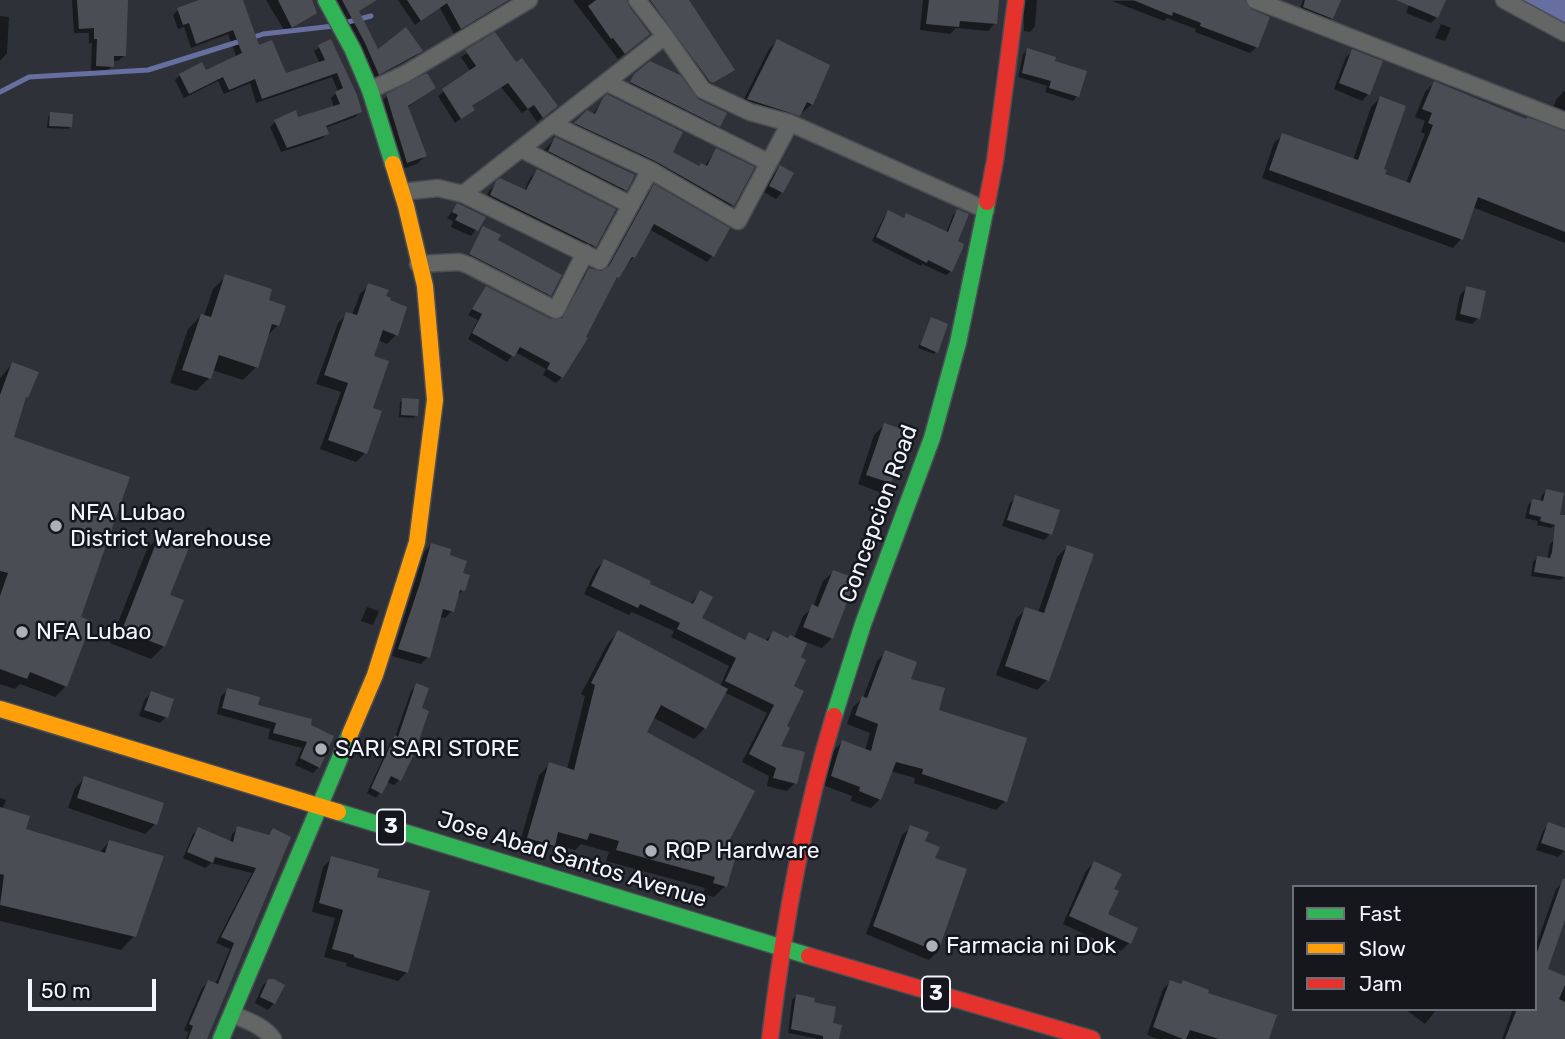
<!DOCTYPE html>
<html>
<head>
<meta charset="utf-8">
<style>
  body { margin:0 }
  #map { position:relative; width:1565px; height:1039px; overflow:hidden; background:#2f3139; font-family:Rubik,sans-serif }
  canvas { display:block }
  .legend { position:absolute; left:1292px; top:885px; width:245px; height:126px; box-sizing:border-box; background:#16171d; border:2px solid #6e6f77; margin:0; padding:9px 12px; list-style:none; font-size:21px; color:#f2f4fe }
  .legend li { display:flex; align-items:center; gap:14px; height:35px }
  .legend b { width:35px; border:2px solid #6e6f77 }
  .scale { position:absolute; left:28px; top:979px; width:128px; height:32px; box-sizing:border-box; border:4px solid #f2f4fe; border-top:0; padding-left:9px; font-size:21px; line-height:24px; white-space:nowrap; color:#f2f4fe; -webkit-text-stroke:5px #16171d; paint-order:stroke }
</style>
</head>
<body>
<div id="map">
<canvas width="1565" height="1039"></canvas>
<ul class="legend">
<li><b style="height:9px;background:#30b455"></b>Fast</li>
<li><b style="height:9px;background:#ff9f0a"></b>Slow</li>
<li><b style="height:9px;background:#e5322d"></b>Jam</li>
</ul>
<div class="scale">50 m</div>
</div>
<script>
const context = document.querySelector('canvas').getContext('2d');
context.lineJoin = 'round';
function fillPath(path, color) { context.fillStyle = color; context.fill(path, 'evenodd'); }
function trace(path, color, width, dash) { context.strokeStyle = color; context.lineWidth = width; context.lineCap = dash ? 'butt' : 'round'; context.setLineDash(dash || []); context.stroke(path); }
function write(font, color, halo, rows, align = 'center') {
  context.font = font + ' Rubik,sans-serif'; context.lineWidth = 5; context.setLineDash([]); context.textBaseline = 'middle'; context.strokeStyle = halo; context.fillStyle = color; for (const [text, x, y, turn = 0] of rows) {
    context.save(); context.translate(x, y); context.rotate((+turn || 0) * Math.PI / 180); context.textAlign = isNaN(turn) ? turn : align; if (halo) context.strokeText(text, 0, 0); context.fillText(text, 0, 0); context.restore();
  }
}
const shadow = new Path2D(`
  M72 0H126L124 56 118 61H112V66L106 72 91 71 92 43 89 44V33H74Z
  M205 0H241L258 48 285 75 320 64 314 51 330 41 360 112 355 117 325 128 327 134 321 139 281 152 270 127 275 122 295 112 297 120 334 107 331 98 338 91 332 77 256 103 250 83 224 94 218 81 184 98 175 80 180 75 205 73 237 58 228 34 191 48 184 27 178 29 173 15 178 10Z
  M266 0H310L315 12 286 33Z
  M332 0H365L357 11 377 52 421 51 415 56 373 79Z
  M398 0H429L430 14 415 25Z
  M445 0H510L454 34 439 6Z
  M573 0H626L642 40 618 59Z
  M637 0H687L733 69 705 89Z
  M923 0H997L995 23 988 31 956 28 950 34 920 30Z
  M1023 0H1037L1035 26 1030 32 1024 31Z
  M1244 0 1257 47 1250 53 1195 32 1196 29 1167 18 1164 21 1112 1Z
  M1303 0H1339L1332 18 1326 25 1298 14Z
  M1411 0H1444L1437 17 1431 23 1406 13Z
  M0 16 9 17 7 53 0 61Z
  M1441 24 1451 28 1445 41 1435 38Z
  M495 35 551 111 537 122 528 109 522 113 501 87 471 107 473 110 455 123 438 96 471 72 461 57Z
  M777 41 812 104 803 112 801 111 790 123 740 107 769 49Z
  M1027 50 1077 96 1073 101 1045 92 1047 86 1018 77 1023 54Z
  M1353 51 1368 94 1362 101 1334 89 1346 57Z
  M635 75 719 126 713 132 625 89Z
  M1434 83 1526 121 1565 133V243L1472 207 1461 239 1453 248 1262 178 1274 143 1283 135 1353 160 1371 107 1380 98 1383 175 1406 183 1425 134 1421 132 1425 121 1415 117 1425 92Z
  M434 88 407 108 425 156 417 164 399 170 379 104 387 96Z
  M1564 91 1565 92V124L1550 115 1556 100Z
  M604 99 670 153 699 168 704 167 716 150 752 168 732 205 725 213 569 131 587 112 592 115Z
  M51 114 70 127 68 129 47 128 48 117Z
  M555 139 625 190 615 200 539 161 545 149Z
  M780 167 792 174 782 192 776 199 764 192 774 174Z
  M537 171 594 246 587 253 484 203 489 191 497 183 524 191 530 178Z
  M654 187 727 229 712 256 707 262 649 229 634 257 612 283 562 377 556 383 543 375 546 369 515 352 507 362 468 339 478 320 468 315 486 288 551 321 560 320 584 275 590 270 601 273 606 270 649 192Z
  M457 205 483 218 471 236 451 227 453 221 447 218Z
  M958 211 956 242 951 271 946 275 922 264 921 266 872 241 884 217 888 212 902 219 906 215 946 233 953 215Z
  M484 229 550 295 545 300 466 260 479 234Z
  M226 276 267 301 278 325 266 337 256 367 243 380 212 370 209 378 196 391 170 383 188 329 201 316H204L213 289Z
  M369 285 384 298 396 335 387 344 378 340 372 357 371 409 380 412 365 453 356 462 320 449 341 392 316 384 338 323 347 314 352 315 360 294Z
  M1466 288 1478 318 1472 324 1455 320 1460 295Z
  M931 319 936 352 934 354 918 348Z
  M12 364 27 397 24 400 11 438 79 618 66 686 55 697 20 684 15 689 0 684V378Z
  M403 400 416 415 413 418 399 417 400 402Z
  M884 425 889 482 879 492 858 484 874 435Z
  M1546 491 1556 524 1551 528 1537 525 1538 521 1525 518 1528 505 1532 501 1540 503 1542 495Z
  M1016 497 1050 534 1044 540 1002 526 1010 503Z
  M160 535 168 595 164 646 151 659 110 643 147 549Z
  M1554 540 1565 542V576L1560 580 1531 576 1533 562 1537 558 1547 560 1550 544Z
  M431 545 447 556 461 574 463 590 456 597 452 611 445 618 439 617 428 657 421 664 392 656 424 552Z
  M1067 547 1047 680 1037 690 996 675 1016 619 1026 609 1038 613 1057 557Z
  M604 561 647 585 690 604 700 593V619L743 641 750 634 765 641 773 633 787 640 794 638 803 616 813 607 823 581 833 572 854 593 846 601 832 638 822 648 806 642 799 658 785 727 778 747 795 783 787 791 767 786 769 776 742 762 767 713 724 692 705 728 694 739 652 717 644 732 725 846 736 849 725 886 714 897 703 894 705 888 606 861 609 852 581 844 575 850 554 844 542 856 518 849 539 775 550 764 567 770 585 696 581 694 608 643 618 633 720 686 729 666 671 637 674 631 632 612 629 615 584 594 596 569Z
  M367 607 379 611 373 625 361 621Z
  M886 652 937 711 1005 801 996 810 914 783 915 778 890 771 880 799 871 808 851 801 852 796 823 785 833 751 842 742 865 750 870 733 847 724 853 707 863 698 877 661Z
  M417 685 399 780 394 785 387 782 376 798 367 793 390 743 395 737 411 691Z
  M228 690 256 706 310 721 319 767 313 773 295 765 302 748 268 739 270 729 217 714 221 696Z
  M151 693 166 717 160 723 139 716 145 699Z
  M85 778 155 824 145 834 68 808 75 788Z
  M0 798 6 800 2 810 23 830 99 853 109 842 134 936 121 950 0 921Z
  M1549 824 1565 830V850L1558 857 1536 850 1543 831Z
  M911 827 933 859 965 870 937 952 929 960 866 934 902 835Z
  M238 828 267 836 273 830 205 1039H186L189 1032 184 1030 202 988 208 982 215 985 230 949 216 943 252 873 211 863 205 868 183 858 193 834 199 829 230 842 232 834Z
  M332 858 375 878 407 972 398 981 346 966 347 963 324 957 335 918 312 912 323 867Z
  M1094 863 1112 890 1106 915 1129 943 1121 951 1063 924 1086 871Z
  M1563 882 1565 883V914L1546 970 1565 978V1039H1502L1512 1012 1509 1009H1535V948L1556 889Z
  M270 979 283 985 274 1003 268 1010 255 1003 263 985Z
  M1170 982 1206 994 1267 1039H1158L1147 1035 1163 989Z
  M796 996 812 1003 831 1024 837 1039H819L788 1033 792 1000Z
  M1405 1009H1437L1425 1024Z`);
const stream = new Path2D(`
  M344 23 371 16
  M251 38 263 34 334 26
  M0 92 29 77 148 70 241 41`);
const river = new Path2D(`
  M1538 0 1565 15`);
const building = new Path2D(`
  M77 0H128L126 56H114V67L96 66 97 39H94V28L79 29Z
  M199 0H243L259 45 272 40 286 73 325 60 318 45 331 39 357 95 362 112 326 126 329 134 287 148 274 120 296 110 298 117 340 104 335 92 343 88 337 73 262 99 255 79 229 90 223 77 189 94 179 74 202 62 206 70 242 53 233 30 196 44 189 23 183 25 177 8Z
  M278 0H312L317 13 292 28Z
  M342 0H377L359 11 378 49 406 27 423 51 379 75 365 43Z
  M407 0H509L461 29 447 3 421 21Z
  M596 0H627L629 6 650 34 625 54 613 38 611 39 588 6Z
  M650 0H689L735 70 713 83 710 82Z
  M929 0H999L997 24 960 21 959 27 926 24Z
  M1133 0H1245L1251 9 1270 17 1258 48 1200 26 1201 23 1173 12 1172 16Z
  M1305 0H1341L1333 19 1303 7Z
  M1396 0H1446L1438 18Z
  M495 32 516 62 522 58 558 106 543 118 534 105 528 109 508 83 472 106 475 110 461 119 442 89 476 66 465 50Z
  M777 39 830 65 813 105 807 102 800 116 747 99Z
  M1027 48 1056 57 1055 61 1087 71 1079 97 1049 88 1051 81 1022 73Z
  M1352 49 1383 61 1370 95 1339 83Z
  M650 61 680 75 698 99 727 113 720 127 630 82 634 74Z
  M427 73 436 88 408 106 427 156 407 163 386 94Z
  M1434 81 1526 119 1527 117 1565 131V232L1478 197 1463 240 1269 170 1282 133 1358 160 1380 96 1406 106 1384 169 1387 170 1385 174 1410 183 1433 125 1428 123 1432 113 1422 109Z
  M607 94 683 132 673 152 699 166 701 163 707 166 716 148 755 167 734 206 655 161 574 123 587 110 595 114 603 98Z
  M50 112 73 114 72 127 49 126Z
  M555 137 635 175 627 191 548 151Z
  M780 165 794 173 783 193 769 186Z
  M537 169 616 209 596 247 490 195 496 181 500 178 526 190Z
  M654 184 730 228 714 257 654 224 635 258 632 257 619 278 617 277 586 337 588 338 563 378 547 369 550 363 520 347 514 357 472 333 482 314 472 309 486 286 551 319 562 318 589 268 601 271 609 266Z
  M457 203 486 217 478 231 455 220 458 215 452 212Z
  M957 209 969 214 958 241 964 244 963 248 952 272 928 260 927 263 876 237 888 210 904 218 906 213 948 232Z
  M483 226 501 235 498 240 562 275 551 296 469 254Z
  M225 274 272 289 269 300 286 306 279 326 272 324 258 368 219 355 211 379 182 370 201 314 211 317Z
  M368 283 389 290 386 296 391 298 390 300 407 307 398 336 383 330 374 356 389 361 373 408 382 411 367 454 328 440 348 383 324 375 346 312 357 315Z
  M1466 286 1486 291 1480 319 1460 314Z
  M931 317 948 324 938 353 920 345Z
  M12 362 39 372 28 398 26 397 14 437 130 477 81 617 92 621 67 687 30 672 27 679 0 669V596L8 573 0 571V395Z
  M402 398 419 399 418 416 401 415Z
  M884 423 908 431 891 483 866 475Z
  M1546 489 1564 493 1560 515H1565V577L1534 572 1537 556 1550 558 1552 552 1555 525 1540 521 1541 517 1529 514 1532 499 1543 501Z
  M1015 495 1060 510 1052 535 1007 520Z
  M160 533 190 545 170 595 184 600 165 647 122 630Z
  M431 543 451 549 450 555 467 561 463 573 470 575 465 591 460 590 454 612 443 609 430 658 398 649 420 583Z
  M1067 545 1094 554 1049 681 1005 666 1025 607 1044 613Z
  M604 559 651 581 650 584 693 604 700 590 713 597 702 618 745 640 749 632 768 641 773 631 788 638 790 635 807 643 801 657 806 660 794 686 804 691 787 726 790 728 781 746 805 752 797 784 773 778 776 768 749 754 774 705 725 681 736 658 677 629 680 623 640 604 638 608 591 586Z
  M833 570 861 580 856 594 851 592 833 639 803 627 812 604 818 607Z
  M618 630 728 689 706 729 661 705 647 732 755 791 727 845 738 848 727 887 713 883 715 877 616 850 619 841 590 833 587 840 558 832 555 846 527 838 549 762 574 770 595 685 591 683Z
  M885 650 917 662 911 679 945 688 939 710 1027 738 1007 802 922 774 923 769 896 762 881 800 859 791 860 787 831 776 842 740 871 751 878 724 855 715 862 696 867 698Z
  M416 683 429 688 422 708 429 711 415 752 401 781 391 776 382 794 371 788 395 735 398 737Z
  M227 688 260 697 258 705 312 719 311 725 334 736 320 768 300 758 307 742 273 733 276 723 222 708Z
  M151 691 174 699 168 718 144 710Z
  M84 776 164 803 157 825 77 798Z
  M0 807 30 816 26 829 105 853 109 840 164 856 136 937 0 905 4 875 0 874Z
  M1548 822 1565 828V851L1541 843Z
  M910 825 929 832 925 841 940 847 935 858 967 869 938 952 873 926Z
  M237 826 269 835 273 828 291 837 207 1039H188L193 1026 189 1024 208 980 218 984 234 943 221 937 256 868 215 857 213 863 187 852 198 827 233 842Z
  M331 856 379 869 377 877 430 891 408 973 354 957V955L332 949 343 910 319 903Z
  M1094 861 1122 874 1114 889 1119 891 1108 914 1138 928 1131 944 1069 916Z
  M1563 878 1565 879V920L1548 969 1565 976V985L1559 999 1565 1002V1039H1505L1517 1009H1535V958Z
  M268 979H274L285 985 275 1004 260 997Z
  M1170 980 1181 984 1183 980 1209 990 1208 993 1277 1015 1269 1039H1219L1190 1030 1186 1039H1183L1153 1027Z
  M796 994 815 998 814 1002 836 1007 833 1023 842 1025 839 1039H823V1036L791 1029Z`);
const street = new Path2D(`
  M637 0 665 36 703 90 750 112 790 123 986 210
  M1255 0 1565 121
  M1504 0 1565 33
  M606 82 768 162
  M370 90 405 74 529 0
  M552 124 650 170 738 221 790 123
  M521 149 631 205
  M402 192 438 188 463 194 600 261 650 170
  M463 194 665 36
  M418 264 459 262 468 265 556 310 585 253
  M232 1014C246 1020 264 1026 273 1039`);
const fast = new Path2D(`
  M326 0 353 50 370 90 393 164
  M834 716 863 624 932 438 958 343 987 202
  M338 812 809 956
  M221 1039 350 734`);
const slow = new Path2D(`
  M0 709 338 812
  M350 734 375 675 417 542 435 400 425 286 406 206 393 164`);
const jam = new Path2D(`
  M987 202 995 161 1016 0
  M809 956 1092 1039
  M770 1039C783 930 802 821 834 716`);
const markers = [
  [56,526,7,"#aeb0b9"],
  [22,632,7,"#aeb0b9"],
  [321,749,7,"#aeb0b9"],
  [651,851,7,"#aeb0b9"],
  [932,946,7,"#aeb0b9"]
];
const shields = [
  [391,827,28],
  [936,994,28]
];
const shieldNames = [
  ["3",391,827],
  ["3",936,994]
];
const poiNames = [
  ["NFA Lubao",70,513],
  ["District Warehouse",70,539],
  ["NFA Lubao",36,632],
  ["SARI SARI STORE",335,749],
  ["RQP Hardware",665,851],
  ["Farmacia ni Dok",946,946]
];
const streetNames = [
  ["Concepcion Road",879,514,-70],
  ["Jose Abad Santos Avenue",572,860,17]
];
fillPath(shadow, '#0007');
trace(stream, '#676fa1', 5);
trace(river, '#676fa1', 32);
fillPath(building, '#4b4d54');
trace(street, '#4b4d54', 19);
trace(fast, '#4b4d54', 19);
trace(slow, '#4b4d54', 19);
trace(jam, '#4b4d54', 19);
trace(street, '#646565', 16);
trace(fast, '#30b455', 16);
trace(slow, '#ff9f0a', 16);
trace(jam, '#e5322d', 16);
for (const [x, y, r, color] of markers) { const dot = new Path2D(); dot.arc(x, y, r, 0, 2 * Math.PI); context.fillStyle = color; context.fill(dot); trace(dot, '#16171d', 2.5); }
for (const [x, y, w] of shields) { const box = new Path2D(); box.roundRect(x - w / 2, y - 17.5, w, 35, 5); context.fillStyle = '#16171d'; context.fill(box); trace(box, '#f2f4fe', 2); }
write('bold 21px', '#f2f4fe', null, shieldNames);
write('23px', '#f2f4fe', '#16171d', poiNames, 'left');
write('23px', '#f2f4fe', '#16171d', streetNames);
</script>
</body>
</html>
